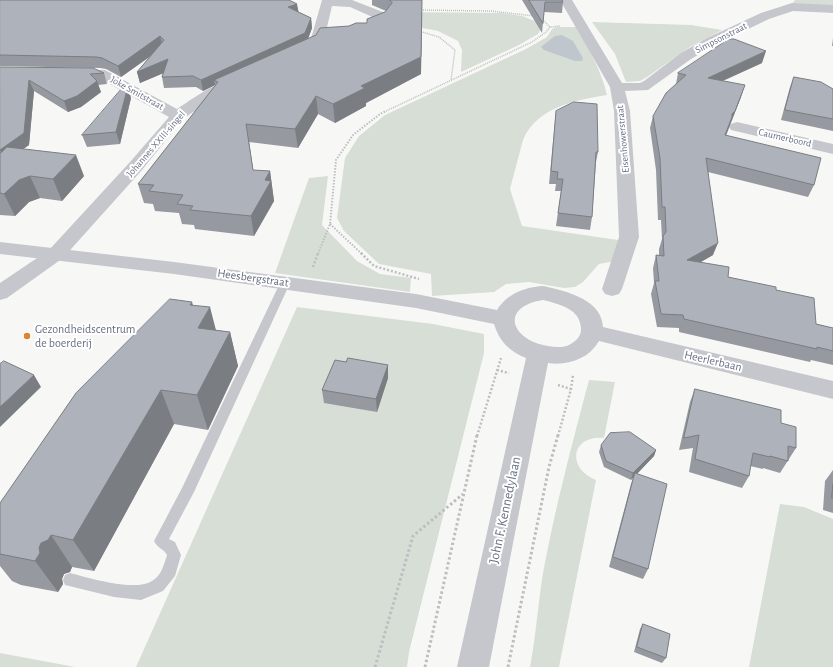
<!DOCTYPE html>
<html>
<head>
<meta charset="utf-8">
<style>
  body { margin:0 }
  canvas { display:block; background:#f7f8f5 }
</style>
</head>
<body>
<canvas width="833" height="667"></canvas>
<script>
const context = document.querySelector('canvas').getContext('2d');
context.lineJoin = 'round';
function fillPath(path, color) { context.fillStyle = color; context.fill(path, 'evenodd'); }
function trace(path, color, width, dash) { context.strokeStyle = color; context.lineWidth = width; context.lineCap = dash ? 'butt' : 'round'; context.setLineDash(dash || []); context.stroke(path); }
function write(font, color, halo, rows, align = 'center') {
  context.font = font + ' "Alegreya Sans",sans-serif'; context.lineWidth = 4; context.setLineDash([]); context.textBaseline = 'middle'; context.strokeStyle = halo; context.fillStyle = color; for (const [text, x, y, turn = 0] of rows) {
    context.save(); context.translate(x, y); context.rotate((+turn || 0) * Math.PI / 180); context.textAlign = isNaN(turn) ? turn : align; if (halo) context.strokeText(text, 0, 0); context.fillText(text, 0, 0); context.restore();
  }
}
const green = new Path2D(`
  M795 0H833V7L791 5Z
  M392 12 502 13 522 16 535 21 542 27 538 34 519 45 461 72 462 50 458 41 438 31 417 27Z
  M592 22 691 25 722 30 690 47 647 77 640 81 626 82 615 54Z
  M556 27H576C589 49 601 70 607 95 576 100 537 107 523 140L510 189 522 226 618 240 615 259 610 262 599 264 583 282 575 287 564 288 529 282 506 284 494 292 432 296 431 274 379 264 344 231 337 218 345 158 359 136 385 115 526 49 547 37 552 29Z
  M328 176 322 225 357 261 380 274 411 278 410 292 275 273 309 178Z
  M297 307 433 324 484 334V353L409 652 407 667H136Z
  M589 380 615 382 604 438C570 435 567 469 596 480L559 667H530C536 636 538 604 543 573 555 508 572 444 589 380Z
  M780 504 804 507 833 519V667H749Z
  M0 653 75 667H0Z`);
const water = new Path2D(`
  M562 35 573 41 583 58 582 61H575L544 50 541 47 555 36Z`);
const pathFar3 = new Path2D(`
  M419 10 491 11 534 16
  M542 19 550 27
  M419 31 439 37 455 50 451 80
  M384 112 532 42 546 32 550 27 560 26`);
const pathFar2 = new Path2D(`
  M330 224 362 254
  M318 254 330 224 336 160 353 135 380 114 386 111`);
const pathFar1 = new Path2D(`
  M361 253 374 266 419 279
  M313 267 318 253
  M497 370 509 373
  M558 385 571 389
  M477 436 501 358
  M558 436 571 389 573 375`);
const path = new Path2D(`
  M375 667 413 536 463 494
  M425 667 477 435
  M508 667 549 467 558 435`);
const service = new Path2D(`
  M285 280 290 283 194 492 169 539 175 542 181 555 175 576 163 591 141 600 114 597 65 585 63 580 65 575 70 573C90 578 134 592 152 581 161 576 164 565 167 555 164 549 157 548 154 541L182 488 280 283Z`);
const minor = new Path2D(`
  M322 0H352L388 14 390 17C388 27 372 35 362 33L361 30 362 27 377 19 350 7 332 6 323 44 310 55H300L298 52 310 42Z
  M560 0H572L622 83H640L644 81 681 53 707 38 761 13 792 3 833 5V13L793 11 769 19 717 44 691 59 648 90 625 91 630 111 639 237 622 289 619 294 612 296 605 294 602 289 619 237 614 111 610 87Z
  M74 69 105 70 177 109C191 100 223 76 240 80L242 83 240 86 212 99 183 119 142 170 63 258 7 298 0 300V283L49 250 130 162 169 117 97 77 69 76 67 73 69 70Z
  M737 122 833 144V154L731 130 729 127 731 124Z`);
const tertiary = new Path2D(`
  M0 242 174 262 416 294 497 310C507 294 523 288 541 286 546 286 551 288 556 289 575 294 602 303 603 327L833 381V399L599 341C589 359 567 366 548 363L489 667H457L526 358C510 352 499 341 494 324L416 308 174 274 0 254ZM543 300C559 304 581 309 581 329 581 337 576 341 569 345 563 348 555 347 548 346 511 340 499 307 543 300Z`);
const wall = new Path2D(`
  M0 0H126L298 12 311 18 312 28 308 39 349 26 367 23 385 12 386 11 372 5V0H422L421 74 366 103V106L335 123 318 114 298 148 249 142 253 170 270 171 274 201 254 236 195 229 194 225 182 224 179 213 155 211 153 204 144 203 138 184 215 86V85L203 91 196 87 164 88 162 77 163 73 140 83 137 72 151 56 121 77 106 69 100 68 0 66Z
  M522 0H562L563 2 562 13 544 12 542 33Z
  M833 38V46H832Z
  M762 63 723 81 741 97 726 136 814 185 808 197 708 172 713 255 701 262 728 277 776 290 816 324 833 328V365L811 360 810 362 679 332V328L657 327 651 294 654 283 653 268 656 255H659V249L662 239 661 220H658L656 170 650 128 653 116 676 84 678 73Z
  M0 67 104 73 107 84 98 85 101 92 81 107 68 112 34 91 29 145 23 149 84 176 62 201 40 198 29 202 15 216 0 215Z
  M794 77 833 89V131L781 120 790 87Z
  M131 98 120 144 87 147 82 135Z
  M556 111 598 152 596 162 592 217 590 230 556 226 561 191H555L556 184H549Z
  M192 305 216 330 230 332 238 366 208 430 174 424 94 571 72 567 70 572 64 574 62 579 63 584 58 592 21 585 12 581 0 566V503Z
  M346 362 388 365V378L377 412 324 403 322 390Z
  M695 389 781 423 796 448 780 473 763 468V469L750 466 749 476 742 488 689 472 693 448 679 450 690 402Z
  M601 445 656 450 654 456 637 474 648 569 643 579 609 567 631 484 634 476 631 480 604 467 599 452Z
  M833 470V513L823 510 825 481Z
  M643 624 666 658 662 663 634 652 640 629Z`);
const shadedWall = new Path2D(`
  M422 0 421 74 366 103V106L335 123 333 104Z
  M297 4 299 14 288 7Z
  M311 18 312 28 306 44 214 80 215 85 203 91 201 80Z
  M160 36 163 47 121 77 118 66Z
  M766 51 762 63 704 89 708 78Z
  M168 59 171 70 140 83 137 72Z
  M29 80 34 91 29 145 5 162 0 150Z
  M97 81 101 92 81 107 68 112 64 101Z
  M745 85 741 97 721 147 732 114Z
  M128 86 131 98 120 144 116 132Z
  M316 96 318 114 298 148 295 129Z
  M246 124 249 142 256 189 253 170Z
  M76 155 84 176 62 201 53 179Z
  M270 171 274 201 254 236 251 216 265 180Z
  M30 176 40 198 29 202 15 216 4 194 19 180Z
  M718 243 713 255 683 272 687 260Z
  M192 302 199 326 210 307 219 342 208 362 190 305Z
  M230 332 238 366 208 430 197 395Z
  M388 365V378L377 412 376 399Z
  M34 375 41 387 0 427V407Z
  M161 390 174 424 94 571 73 540Z
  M656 450 654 456 631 480 633 473Z
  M51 535 72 567 70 572 64 574 62 579 63 584 58 592 35 561 41 543Z`);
const building = new Path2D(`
  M0 0H289L297 4 288 7 311 18 305 33 201 80 193 76 162 77 168 59 137 72 164 40 160 36 118 66 102 58 97 57 0 55Z
  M390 0H422L421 57 361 86 365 88 333 104 316 96 295 129 246 124 253 170 270 171 265 180 271 181 251 216 190 210 193 206 177 204 183 195 149 191 154 185 138 184 218 82 214 80 316 35 320 28 349 26 356 23H367V19L385 12 392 3Z
  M529 0H562L563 2H545L543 23Z
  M729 39H734L766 51 708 78 745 85 735 111 732 114V117L725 135 821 158 814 185 706 158 718 243 687 260 729 267 728 277 776 287V290L814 298 816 324 833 328V351L817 347V349L684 319 683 315 661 314 655 281H659L656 255 664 256 663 236 666 232 665 207H662L660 158 653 116 666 93 686 75 678 73Z
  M0 67 93 68 104 73 90 74 97 81 77 96 64 101 29 80 24 133 0 150Z
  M794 77 821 82 833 89V119L785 110Z
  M125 85 128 86 116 132 82 135Z
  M574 102 597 104 598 152H596L592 217 558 213 563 179H557L558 172 551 171 556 111Z
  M7 147 76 155 53 179 30 176 19 180 4 194 0 193V154Z
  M170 299 192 302 190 305 210 307 198 328 230 332 197 395 161 390 73 540 51 535 48 540 41 543 39 548 40 553 35 561 0 554V503L76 393Z
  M348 358 388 365 376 399 322 390 335 360 346 362Z
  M4 361 34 375 0 407V364Z
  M695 389 781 410V423L796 427V448L788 446V461L770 456V457L753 453 749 476 695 459 699 435 684 438Z
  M630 432 656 450 633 473 606 461 601 445 610 433Z
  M635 473 667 484 648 569 613 557Z
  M833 484V498H832Z
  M643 624 670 634 666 658 637 647Z`);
const markers = [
  [27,336,4,"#db8531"]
];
const farStreetnames = [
  ["Simpsonstraat",721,38,-27],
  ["Joke Smitstraat",137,93,29],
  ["Caumerboord",785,138,13],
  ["Eisenhowerstraat",623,139,-95],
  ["Johannes XXIII-singel",156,144,-49]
];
const streetNames = [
  ["Heesbergstraat",253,278,8],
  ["Heerlerbaan",713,361,13]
];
const poiNames = [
  ["Gezondheidscentrum",35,329],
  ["de boerderij",35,343]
];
const nearStreetnames = [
  ["John F. Kennedylaan",505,510,-78]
];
fillPath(green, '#d7ded6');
fillPath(water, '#bfc6ce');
trace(pathFar3, '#bdbec1', 1.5, [1, 1]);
trace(pathFar2, '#bdbec1', 2, [1.5, 1.5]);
trace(pathFar1, '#bdbec1', 2.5, [2, 2]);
trace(path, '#bdbec1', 3, [2.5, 2.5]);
fillPath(service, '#c6c7cc');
fillPath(minor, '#c6c7cc');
fillPath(tertiary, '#c6c7cc');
fillPath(wall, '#9699a0');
fillPath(shadedWall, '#7a7d82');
fillPath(building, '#aeb2ba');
trace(building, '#7a7d82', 1);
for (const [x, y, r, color] of markers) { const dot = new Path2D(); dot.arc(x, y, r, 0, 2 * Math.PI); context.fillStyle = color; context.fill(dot); trace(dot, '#fff', 1.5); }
write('10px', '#687085', '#fff', farStreetnames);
write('12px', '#687085', '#fff', streetNames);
write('12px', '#687085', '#fff', poiNames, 'left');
write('14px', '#687085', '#fff', nearStreetnames);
</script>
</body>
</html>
